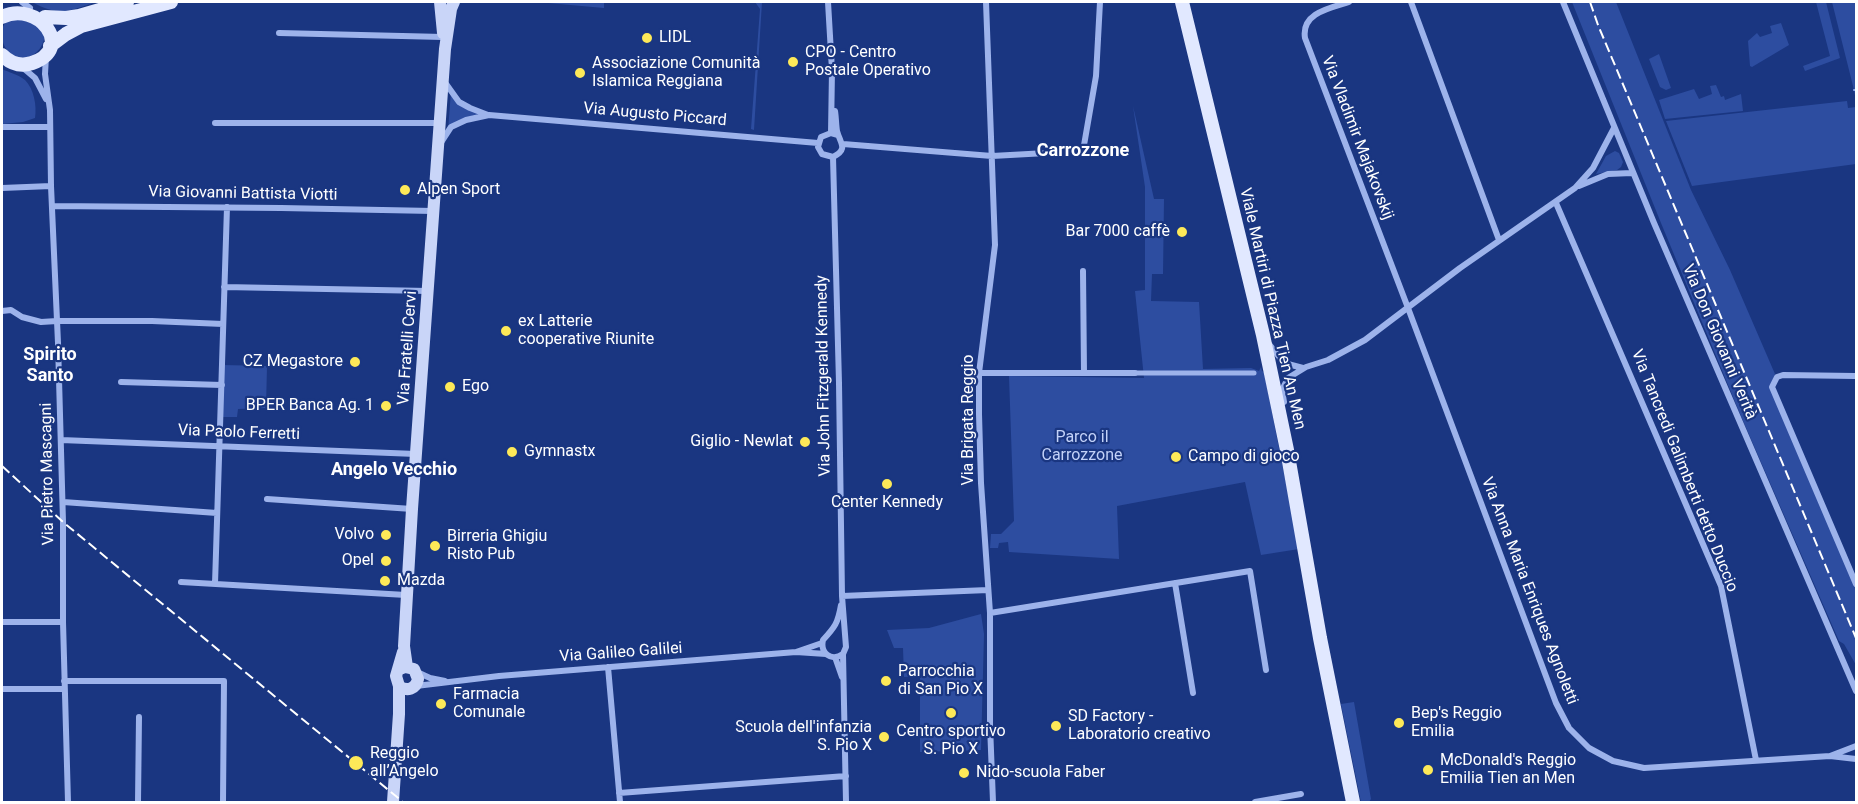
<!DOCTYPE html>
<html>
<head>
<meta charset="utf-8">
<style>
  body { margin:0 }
  #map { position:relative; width:1858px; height:804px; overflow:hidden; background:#1a3681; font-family:Roboto,sans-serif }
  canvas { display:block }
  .frame { position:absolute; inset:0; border:3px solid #fff; pointer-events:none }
</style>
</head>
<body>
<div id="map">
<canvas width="1858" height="804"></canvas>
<div class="frame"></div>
</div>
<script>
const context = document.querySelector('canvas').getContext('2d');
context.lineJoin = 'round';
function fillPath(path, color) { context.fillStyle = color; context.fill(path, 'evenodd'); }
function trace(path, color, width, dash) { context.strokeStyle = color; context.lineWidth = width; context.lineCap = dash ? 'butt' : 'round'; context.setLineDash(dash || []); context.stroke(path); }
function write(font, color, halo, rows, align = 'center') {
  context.font = font + ' Roboto,sans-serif'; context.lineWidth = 4.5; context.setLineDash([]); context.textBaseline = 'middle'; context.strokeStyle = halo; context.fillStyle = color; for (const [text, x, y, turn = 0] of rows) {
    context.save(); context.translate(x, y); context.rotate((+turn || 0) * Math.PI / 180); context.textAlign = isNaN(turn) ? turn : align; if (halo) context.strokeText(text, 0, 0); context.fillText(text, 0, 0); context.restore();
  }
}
const green = new Path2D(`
  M32 2H96C69 11 59 17 32 2Z
  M537 2H604V8Z
  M755 2H762L754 130 751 129 760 9Z
  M1572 2H1616L1691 190 1730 270 1775 374 1770 387 1856 589V665L1844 644 1839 641 1740 414 1661 223Z
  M1816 2H1826L1840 58 1805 71 1803 66 1830 56Z
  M1832 2H1856V101L1854 90Z
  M27 14 45 35C40 68 0 63 2 32 2 27 5 22 9 20 14 17 22 16 27 14Z
  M1781 23 1789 45 1752 67 1750 66 1748 41 1757 33 1760 37 1772 33 1770 26Z
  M1659 54 1671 88 1666 90 1660 87 1649 59Z
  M2 69C8 72 19 75 25 80 34 89 37 106 35 118L23 122 2 124Z
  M1716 85 1721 97 1724 96 1725 100 1741 94 1743 111 1665 119 1659 100 1694 89 1699 99 1712 94 1710 86Z
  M451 91 459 102 489 115 466 120 448 131Z
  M1847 101 1848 108 1856 107V164L1692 186 1666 121Z
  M1133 106 1154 199H1164L1163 274H1152L1151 301 1199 302 1203 369 1251 368 1259 371 1261 367 1262 371 1264 372 1299 549 1261 555 1245 482 1117 506 1119 559 1009 552 1008 542 999 543 998 548H990L991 534H1001L1014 521 1009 376 1144 378 1135 291 1145 290V187Z
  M1615 151 1619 153 1623 162 1621 167 1617 170 1596 174 1606 156Z
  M222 365 267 366 266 408 238 409 237 417H221Z
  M981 614 984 634 981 750 920 752V676L904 677 903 648H894L887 630 929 628Z
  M1354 702 1371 799 1369 802H1361L1341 704Z`);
const stream = new Path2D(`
  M1854 90H1856`);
const pedestrian = new Path2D(`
  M1135 373H1254`);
const minor = new Path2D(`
  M22 2 30 8
  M828 2 832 70 831 133
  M986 2 995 245 979 373V414L981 483 990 613V725L993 802
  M1349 2C1330 8 1301 13 1305 38L1408 308 1556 703 1569 728 1589 748 1613 761 1644 768 1830 756 1856 759
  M1411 2 1499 240
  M1563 2 1654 223 1856 691
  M279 33 443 37
  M46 56 45 74 50 110 51 186 58 343 63 522V622L68 802
  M22 67 35 78 46 99
  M444 81 459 102 470 108 488 115
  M835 111C836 117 836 125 837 131 840 143 849 149 833 157L822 154 818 147 821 137 831 133 838 135
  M215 123H439
  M2 127H50
  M440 144 451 127 466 120 489 115 818 143
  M843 144 992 156 1083 151 1096 76 1100 2
  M833 157 839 383 842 596 846 647 843 654 846 802
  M1579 186 1608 174 1632 173
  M2 188 51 186
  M1556 203 1721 586 1756 760
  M52 206 281 208 433 211
  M1083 271 1084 373
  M224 287 428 291
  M2 311 11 310 22 317 41 322 57 321H152L223 324
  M1269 344 1284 363 1303 368
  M979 373H1135
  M1855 376 1783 375 1777 377 1772 387 1856 584
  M121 382 222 385
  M1284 402 1282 390 1288 378 1306 367 1328 360 1365 340 1460 268 1575 188 1593 168 1614 128
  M61 440 416 454
  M267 499 412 509
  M63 502 217 513
  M181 582 406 595
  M1175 583 1193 693
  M215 584 227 207
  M842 596 988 590
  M841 605C838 623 835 627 823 640 820 653 831 662 843 654
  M990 613 1250 571 1266 670
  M2 622H63
  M822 643 796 652 826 654
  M835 657 842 677
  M608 667 620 802
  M417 672 430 678 445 681
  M64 681H224L223 802
  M416 686 499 676 796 652
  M2 689H64
  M1830 756 1856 746
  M619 793 846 776
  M138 802 139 717
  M1255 802 1301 794`);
const secondary = new Path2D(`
  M440 2 443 33
  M407 667 404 646 412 509 445 49 451 9 454 2
  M399 686C407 692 416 689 418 679L414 669 405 667 400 669
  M393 802 399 714V686L396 676 403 652`);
const primary = new Path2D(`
  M1182 2 1263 335 1287 450 1320 638 1353 802
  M2 17C38 0 76 48 32 63 20 67 10 63 2 55
  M45 17 66 18 79 16 127 2
  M50 46 66 34 81 26 171 2`);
const rail = new Path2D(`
  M1590 2 1598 25 1856 638
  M2 466 63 522 403 802`);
const markers = [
  [647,38,6,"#fde958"],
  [793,62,6,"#fde958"],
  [580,73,6,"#fde958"],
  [405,190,6,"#fde958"],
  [1182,232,6,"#fde958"],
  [506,331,6,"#fde958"],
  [355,362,6,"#fde958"],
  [450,387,6,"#fde958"],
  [386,406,6,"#fde958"],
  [805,442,6,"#fde958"],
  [512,452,6,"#fde958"],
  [1176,457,6,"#fde958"],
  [887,484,6,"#fde958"],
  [386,535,6,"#fde958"],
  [435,546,6,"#fde958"],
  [386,561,6,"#fde958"],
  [385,581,6,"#fde958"],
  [886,681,6,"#fde958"],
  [441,704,6,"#fde958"],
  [951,713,6,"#fde958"],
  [1399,723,6,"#fde958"],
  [1056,726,6,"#fde958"],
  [884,737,6,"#fde958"],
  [356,763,8,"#fde958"],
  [1428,770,6,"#fde958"],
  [964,773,6,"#fde958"]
];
const poiNames = [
  ["LIDL",659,38],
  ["CPO - Centro",805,53],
  ["Postale Operativo",805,71],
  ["Associazione Comunità",592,64],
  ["Islamica Reggiana",592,82],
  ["Alpen Sport",417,190],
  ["Bar 7000 caffè",1170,232,"right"],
  ["ex Latterie",518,322],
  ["cooperative Riunite",518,340],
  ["CZ Megastore",343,362,"right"],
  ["Ego",462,387],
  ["BPER Banca Ag. 1",374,406,"right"],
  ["Giglio - Newlat",793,442,"right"],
  ["Gymnastx",524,452],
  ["Campo di gioco",1188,457],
  ["Center Kennedy",887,503,"center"],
  ["Volvo",374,535,"right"],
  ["Birreria Ghigiu",447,537],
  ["Risto Pub",447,555],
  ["Opel",374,561,"right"],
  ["Mazda",397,581],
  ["Parrocchia",898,672],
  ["di San Pio X",898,690],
  ["Farmacia",453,695],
  ["Comunale",453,713],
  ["Bep's Reggio",1411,714],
  ["Emilia",1411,732],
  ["SD Factory -",1068,717],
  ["Laboratorio creativo",1068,735],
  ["Scuola dell'infanzia",872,728,"right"],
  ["S. Pio X",872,746,"right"],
  ["Centro sportivo",951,732,"center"],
  ["S. Pio X",951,750,"center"],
  ["Reggio",370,754],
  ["all’Angelo",370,772],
  ["McDonald's Reggio",1440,761],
  ["Emilia Tien an Men",1440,779],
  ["Nido-scuola Faber",976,773]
];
const streetNames = [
  ["Via Augusto Piccard",655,115,5],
  ["Via Vladimir Majakovskij",1357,138,69],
  ["Via Giovanni Battista Viotti",243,194,1],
  ["Viale Martiri di Piazza Tien An Men",1272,309,77],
  ["Via Don Giovanni Verità",1719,342,67],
  ["Via Fratelli Cervi",408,348,-86],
  ["Via John Fitzgerald Kennedy",824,376,-91],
  ["Via Brigata Reggio",969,420,-90],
  ["Via Paolo Ferretti",239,433,2],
  ["Via Tancredi Galimberti detto Duccio",1684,471,68],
  ["Via Pietro Mascagni",48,474,-91],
  ["Via Anna Maria Enriques Agnoletti",1529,591,69],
  ["Via Galileo Galilei",621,653,-4]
];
const parkNames = [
  ["Parco il",1082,438],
  ["Carrozzone",1082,456]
];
const neighbourhoodNames = [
  ["Carrozzone",1083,151],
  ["Spirito",50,355],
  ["Santo",50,376],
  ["Angelo Vecchio",394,470]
];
fillPath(green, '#2d4da0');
trace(stream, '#90aced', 2);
trace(pedestrian, '#9db3eb', 5);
trace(minor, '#9db3eb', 6);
trace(secondary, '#c9d5f8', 12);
trace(primary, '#e1e8ff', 14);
trace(rail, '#fff', 2, [10, 4.5]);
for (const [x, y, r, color] of markers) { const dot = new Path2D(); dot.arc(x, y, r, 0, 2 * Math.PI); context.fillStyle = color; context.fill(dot); trace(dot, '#1a3681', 2); }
write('16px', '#fff', '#1a3681', poiNames, 'left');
write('16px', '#fff', '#1a3681', streetNames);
write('16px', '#c2d1f8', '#1a3681', parkNames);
write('bold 18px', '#fff', '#1a3681', neighbourhoodNames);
</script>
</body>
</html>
